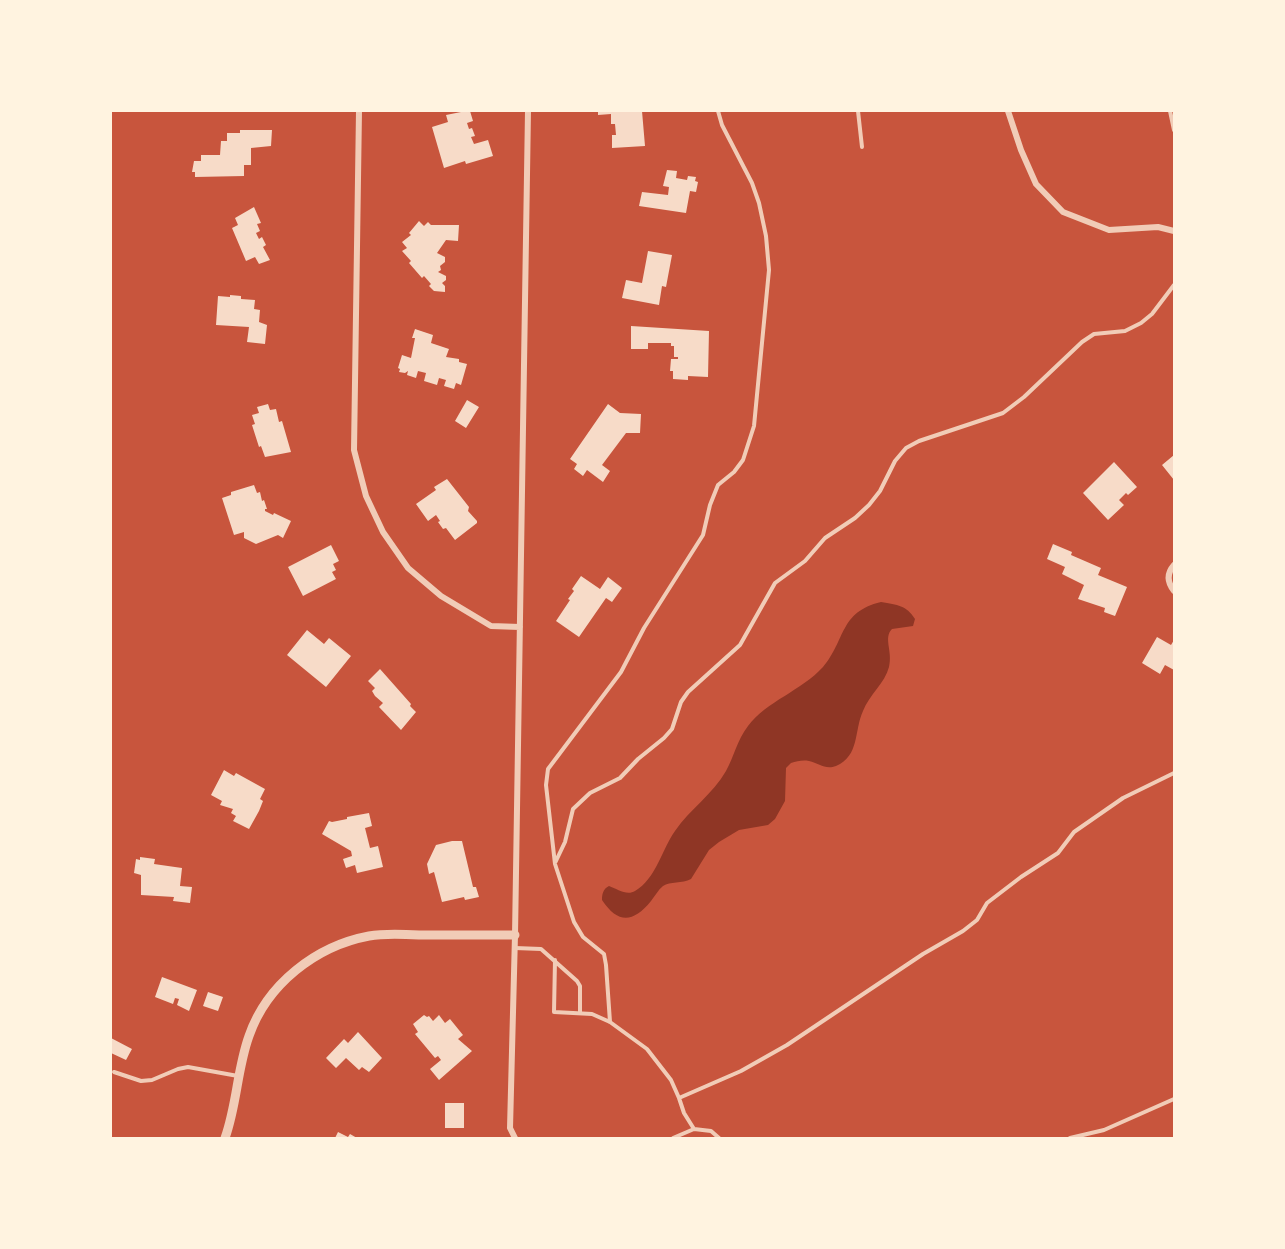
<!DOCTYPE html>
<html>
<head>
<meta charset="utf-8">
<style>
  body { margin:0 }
  #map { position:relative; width:1285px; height:1249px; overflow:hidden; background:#c8553d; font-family:"Alegreya Sans",sans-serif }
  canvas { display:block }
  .frame { position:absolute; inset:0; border:112px solid #fff3e0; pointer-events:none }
</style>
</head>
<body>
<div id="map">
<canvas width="1285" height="1249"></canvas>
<div class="frame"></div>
</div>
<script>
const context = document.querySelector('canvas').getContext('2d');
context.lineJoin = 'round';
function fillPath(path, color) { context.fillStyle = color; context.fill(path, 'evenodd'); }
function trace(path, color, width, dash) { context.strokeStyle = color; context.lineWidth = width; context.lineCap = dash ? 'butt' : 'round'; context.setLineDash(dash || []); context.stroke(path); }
const water = new Path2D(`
  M881 602C898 605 906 605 915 619L913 626 892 629C883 638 893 651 889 667 885 683 869 695 863 711 854 730 860 756 836 766 825 770 819 763 809 761 803 760 797 761 791 763L786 768 785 801 775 819 768 825 739 830 719 842 709 850 691 879C682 884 670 881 663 886 658 890 655 896 651 901 633 923 618 924 602 900 602 894 603 889 609 886 617 889 627 896 635 891 656 879 662 849 675 831 690 809 713 794 726 771 734 757 737 740 748 726 767 701 801 691 823 667 846 640 839 612 881 602Z`);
const building = new Path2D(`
  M466 111H470L473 121 467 123 469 129 472 128 475 136 471 137 474 144 488 140 493 156 466 164 465 161 444 168 432 127 448 122 446 115Z
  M598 111H642L645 146 612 148V135H616L615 124H611V114L598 115Z
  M240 130H272L271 146 251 148V165H244V176L195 177V172H192L194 161H201V155H220L221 141H227V133H240Z
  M667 170 677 171 676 178 687 180 688 176 696 177 695 181 698 182 696 192 690 191 686 213 639 206 642 192 668 195 669 187 663 186Z
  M254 207 261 223 257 224 260 231 256 233 259 239 262 237 266 245 263 247 270 260 259 264 255 257 246 261 232 228 238 225 235 218Z
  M419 221 424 226 428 222 431 225H459L458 241 446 240 437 253 445 257V262L440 266 441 270 438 272 446 276V280L442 283 445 286V292L434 291 429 286 431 284 424 276 422 278 409 263 411 261 402 251 407 248 402 242 411 235 409 233Z
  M648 251 672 255 666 287 662 286 659 305 622 298 626 280 642 283Z
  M230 295 241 296V299L255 300 254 309 260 310 259 322 267 325 265 344 247 342 249 327 216 325 218 296 230 297Z
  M631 326 709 331 708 377 688 376V380L673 379V371H670L671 359H678V357H674V346H671V343H648V349H631Z
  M415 329 433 335 431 343 449 349 446 357 459 359V362L467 364 461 385 456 383 454 389 444 386 446 380 439 378 437 385 424 381 426 373 418 371 416 378 407 375 408 371 405 373 399 372 400 369 398 368 402 355 411 358 415 338H412Z
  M467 400 479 407 466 428 455 421Z
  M268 404 270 410 276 409 279 422 282 421 291 452 265 457 261 446 259 447 252 425 255 424 252 415 259 413 257 407Z
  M608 404 620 413 641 414 640 433H626L602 465 610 471 603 482 587 470 583 476 574 469 577 464 570 459Z
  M1174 455V480L1162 465Z
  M1114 462 1137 487 1128 495 1126 493 1119 500 1124 505 1108 520 1083 493Z
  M447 479 469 507 468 511 477 521V523L455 540 446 528 443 529 438 522 440 521 436 515 428 521 416 504 436 490 434 487Z
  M254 485 257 493 260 492 262 501 264 500 267 509H265V511L273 515 274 513 291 521 283 538 278 535 256 544 244 538V532L234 535 222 498 231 495V492Z
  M1053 544 1072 552 1071 555 1101 568 1098 575 1127 587 1115 616 1104 612 1105 608 1078 599 1084 585 1062 574 1065 567 1047 559Z
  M331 545 339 561 333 564 336 570 332 572 336 579 303 596 288 567Z
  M581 576 600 589 608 577 622 588 612 602 606 598 579 637 556 621 570 600 568 599 574 591 572 589Z
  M307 630 324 644 329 638 351 656 326 687 287 655Z
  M1157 637 1171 645 1174 640V670L1165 665 1160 674 1142 663Z
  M380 669 411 704 410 706 416 712 401 730 379 707 383 703 375 696 372 691 375 688 368 681Z
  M224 770 234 776 236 773 265 789 260 799 263 801 259 811 249 829 233 821 236 816 231 813 233 809 220 805 222 801 211 795Z
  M369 813 372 826 365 828 370 848 378 846 383 867 357 873 355 865 346 868 343 859 352 856 351 851 322 834 329 821 332 822 347 819V817Z
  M452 841H462L473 887H476L479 897 465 900 464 897 442 902 434 872 429 874 427 864 436 845Z
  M140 857 155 859 154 864 182 868 180 886 192 887 190 903 173 901 174 897 141 895V875L134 873 136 859 140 860Z
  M162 977 197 990 189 1011 177 1005 179 999 175 998 173 1004 155 997Z
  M208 992 223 997 218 1011 203 1006Z
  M424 1015 427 1017 429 1016 433 1021 439 1015 445 1023 450 1019 463 1035 458 1039 472 1051 439 1080 430 1069 441 1060 438 1056 435 1058 415 1034 418 1032 413 1024Z
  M358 1032 382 1058 369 1072 362 1067 359 1070 346 1058 336 1068 326 1058 344 1039 348 1043Z
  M111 1038 132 1049 126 1060 111 1053Z
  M445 1103H464V1128H445Z
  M338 1132 348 1137 350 1134 357 1138H335Z`);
const service = new Path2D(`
  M858 111 862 147
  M1170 111 1174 130
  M555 863 565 842 573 809 590 793 620 778 638 759 664 738 672 729 681 702 688 692 740 645 775 583 805 561 825 538 855 518 869 505 880 491 895 461 906 448 919 441 1003 413 1024 397 1082 342 1094 334 1125 331 1141 323 1152 314 1174 285
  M515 948 541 949 577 981 580 986V1012
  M555 960 554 1012 592 1014 610 1022 647 1049 671 1080 679 1098
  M610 1022 606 965 604 954 583 937 574 922 555 864 546 785 548 769 621 672 644 628 703 535 710 505 718 485 734 472 743 460 754 426 769 270 766 236 759 203 752 183 722 125 718 111
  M114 1072 141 1081 152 1080 178 1069 188 1067 238 1076
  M673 1138 694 1129
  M719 1138 711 1131 694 1129 684 1113 679 1098 741 1071 787 1045 923 954 963 931 977 920 987 903 1021 877 1058 853 1074 832 1123 798 1174 773
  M1070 1138 1104 1130 1174 1099`);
const minor = new Path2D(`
  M359 111 354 450 366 496 383 532 408 568 441 596 491 626 520 627
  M1008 111 1021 150 1036 184 1063 212 1109 230 1158 227 1174 231
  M1174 565C1167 573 1167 582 1174 591
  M515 1138 510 1128 515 935 528 111`);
const tertiary = new Path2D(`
  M225 1138C237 1105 237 1069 249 1036 267 984 316 946 369 936 385 933 403 934 419 935 451 935 483 935 515 935`);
fillPath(water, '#8f3625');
fillPath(building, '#f7dbc8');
trace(service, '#f1ccb7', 4);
trace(minor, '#f1ccb7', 6);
trace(tertiary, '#f1ccb7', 9);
</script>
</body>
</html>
